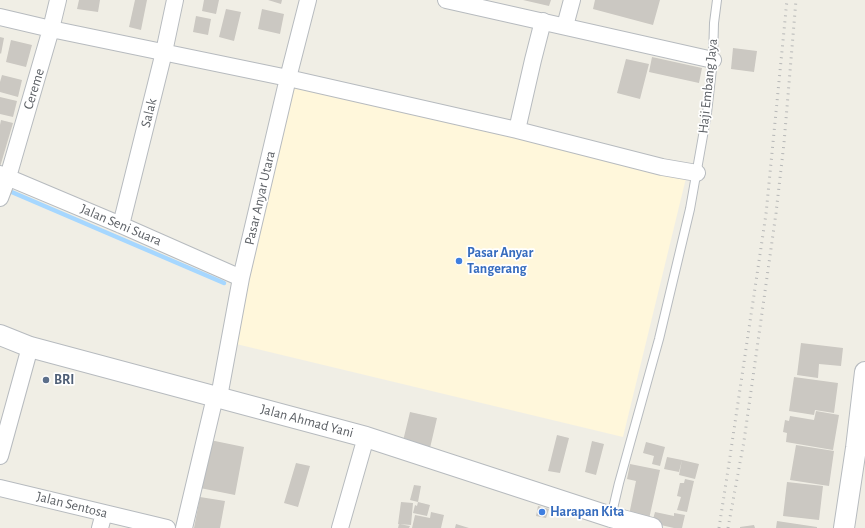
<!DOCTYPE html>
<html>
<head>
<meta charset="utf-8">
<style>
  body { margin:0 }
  canvas { display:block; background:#f0eee5 }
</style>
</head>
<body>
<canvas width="865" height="528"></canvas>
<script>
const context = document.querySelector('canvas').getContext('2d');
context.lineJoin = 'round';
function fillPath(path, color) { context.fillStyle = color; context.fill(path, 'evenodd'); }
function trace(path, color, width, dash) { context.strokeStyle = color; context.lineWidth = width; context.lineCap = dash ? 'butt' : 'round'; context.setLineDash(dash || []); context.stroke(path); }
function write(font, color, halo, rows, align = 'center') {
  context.font = font + ' "Alegreya Sans",sans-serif'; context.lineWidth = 3.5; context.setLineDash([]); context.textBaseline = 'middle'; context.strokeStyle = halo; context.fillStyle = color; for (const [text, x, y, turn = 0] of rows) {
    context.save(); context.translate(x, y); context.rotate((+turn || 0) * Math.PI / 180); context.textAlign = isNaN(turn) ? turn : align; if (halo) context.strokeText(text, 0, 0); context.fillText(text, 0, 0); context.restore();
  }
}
const commercial = new Path2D(`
  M295 84 686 178 623 437 232 343Z`);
const stream = new Path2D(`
  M7 190 224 283`);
const building = new Path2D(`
  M79 0H100L98 12 77 9Z
  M135 0H147L141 30 129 27Z
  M204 0H219L216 14 202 11Z
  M268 0H282L281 4Z
  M523 0H551L549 6Z
  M595 0H660L653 25 593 9Z
  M226 9 241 12 234 41 219 37Z
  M262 9 284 14 280 34 258 29Z
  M196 16 211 19 208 35 193 32Z
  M0 37 4 38 1 54 0 53Z
  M11 40 32 45 26 67 6 62Z
  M733 48 757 51 754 72 731 69Z
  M652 57 702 68 699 83 649 72Z
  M626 59 649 64 640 99 617 93Z
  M2 75 22 80 18 97 0 92V82Z
  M0 97 17 101 13 117 0 114Z
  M1 120 13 123 0 167V125Z
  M801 343 843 348 841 366 819 364 818 378 797 375Z
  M794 377 838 383 834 413 815 410 814 415 789 411Z
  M816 411 839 415 833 450 786 442 787 433 783 432 785 420 789 421 790 416 814 420Z
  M410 412 437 418 430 448 403 441Z
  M557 435 569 438 560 473 548 471Z
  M210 440 244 447 235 495 200 488Z
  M592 441 604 444 596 475 585 472Z
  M646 442 665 447 660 466 652 464 654 456 643 453Z
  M796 445 834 451 829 486 790 480Z
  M667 457 682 460 679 472 664 469Z
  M682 460 699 464 695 479 679 475Z
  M296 463 310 466 298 507 284 503Z
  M630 464 660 470 649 519 629 515 636 481 627 479Z
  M685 479 694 481 687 512 677 510 681 497 677 496 680 483H684Z
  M787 482 823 486 819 520 783 516Z
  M414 485 421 486 418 502 410 500Z
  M200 497 225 501 220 528H194Z
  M401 502 413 503 411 525 398 524Z
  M418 502 430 505 427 516 413 513 415 505 417 506Z
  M538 506 549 509 546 518 536 516Z
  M431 512 444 515 441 528H412L415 515 430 518Z
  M655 512 674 516V513L685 515 682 528H674L652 523Z
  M777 521 817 527V528H776Z
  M399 524 410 526 409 528H398Z
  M456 524 469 528H455Z
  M754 525 755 528H740V527Z`);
const service = new Path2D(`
  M611 517 619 483 659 339 690 209 707 113 713 60 714 23 717 0`);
const minor = new Path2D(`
  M446 0 713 60
  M0 17 51 29 288 78 517 130 662 167 697 173
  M565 26 572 0
  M517 130 533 60 543 21
  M0 174 121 225 241 278
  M0 198 8 177 51 29 58 0
  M121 225 164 52 175 0
  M219 397 241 278 288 78 308 0
  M0 456 30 347
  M0 488 167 528
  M100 528 104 513
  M184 528 215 397
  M340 528 366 437`);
const tertiary = new Path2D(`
  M0 335 30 347 366 437 611 517 652 528
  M844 528 856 448 865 372`);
const rail = new Path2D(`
  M719 528 728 470 766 214 787 0
  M728 528 744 441 776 213 784 143 796 0`);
const markers = [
  [459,261,4,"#3f7fe0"],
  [46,380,4,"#5c6f8a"],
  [542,512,4,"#3f7fe0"]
];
const streetNames = [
  ["Haji Embang Jaya",708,86,-84],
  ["Cereme",34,89,-73],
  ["Salak",149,113,-76],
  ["Pasar Anyar Utara",260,198,-77],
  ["Jalan Seni Suara",121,225,23],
  ["Jalan Ahmad Yani",307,421,15],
  ["Jalan Sentosa",72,505,14]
];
const shopNames = [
  ["Pasar Anyar",467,253],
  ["Tangerang",467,269],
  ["Harapan Kita",550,512]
];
const serviceNames = [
  ["BRI",54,380]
];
fillPath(commercial, '#fff7db');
trace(stream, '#a6d7ff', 4.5);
fillPath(building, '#cbc8c2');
trace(service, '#b7bbbf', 10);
trace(minor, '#b7bbbf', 18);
trace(tertiary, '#b7bbbf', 22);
trace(service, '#fff', 8);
trace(minor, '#fff', 16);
trace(tertiary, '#fff', 20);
trace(rail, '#b6b7b7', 3, [1, 5]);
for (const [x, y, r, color] of markers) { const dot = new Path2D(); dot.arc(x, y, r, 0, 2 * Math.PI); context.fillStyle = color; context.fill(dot); trace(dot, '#fff', 1.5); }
write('14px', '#5d6166', '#fff', streetNames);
write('bold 14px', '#366cbe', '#fff', shopNames, 'left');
write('bold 14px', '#4e5e75', '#fff', serviceNames, 'left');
</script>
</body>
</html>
